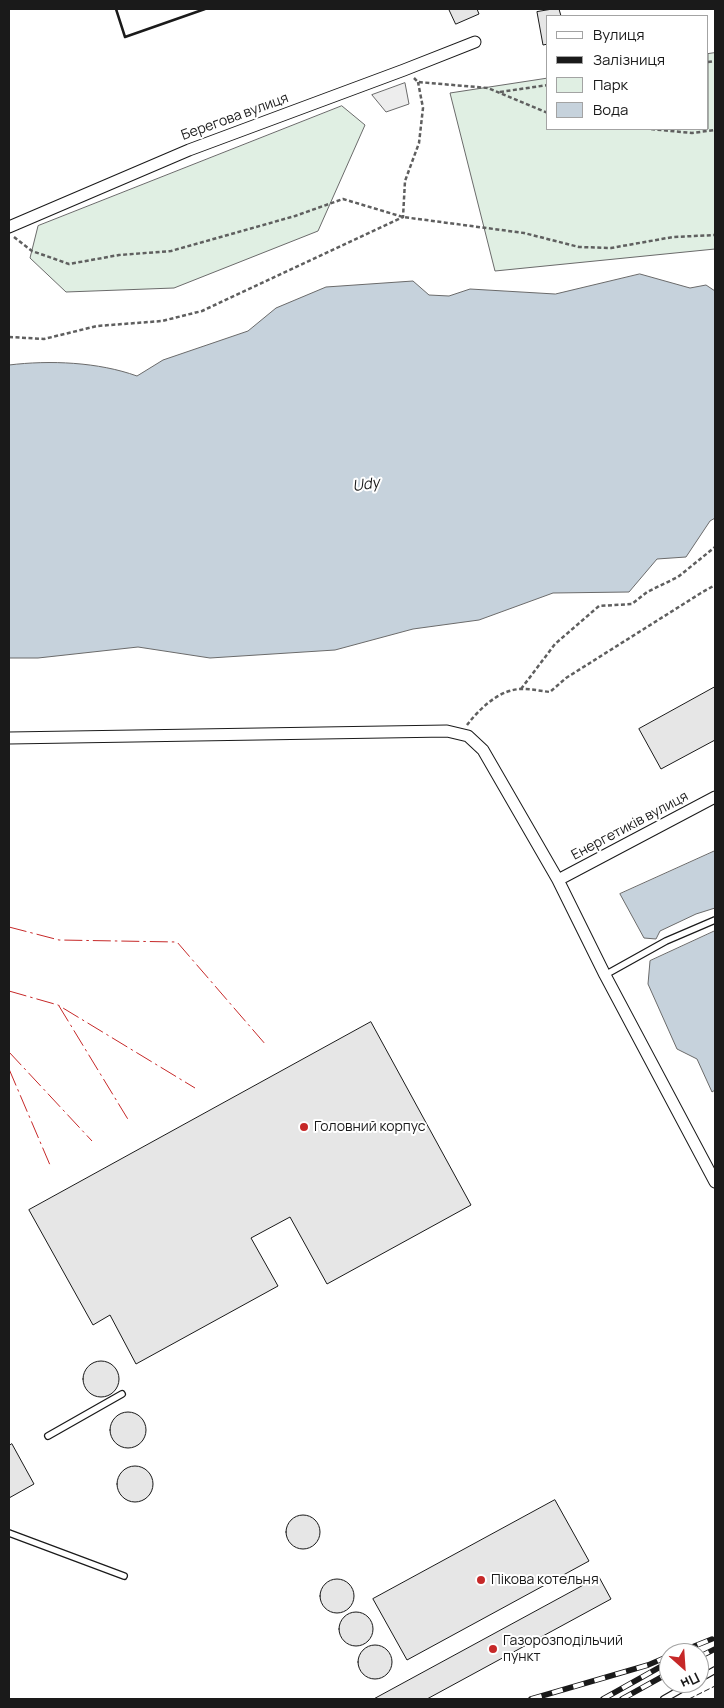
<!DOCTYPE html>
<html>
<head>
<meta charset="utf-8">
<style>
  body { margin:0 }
  #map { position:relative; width:724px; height:1708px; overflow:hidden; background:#fff; font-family:Manrope,sans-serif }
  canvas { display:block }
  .frame { position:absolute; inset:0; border:10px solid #1a1a1a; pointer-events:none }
  .legend { position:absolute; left:546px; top:15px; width:162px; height:115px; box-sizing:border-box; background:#fff; border:1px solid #a3a3a3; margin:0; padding:6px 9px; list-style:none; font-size:15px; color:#1a1a1a }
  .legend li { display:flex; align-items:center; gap:10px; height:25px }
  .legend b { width:25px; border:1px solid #a3a3a3 }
  .north { position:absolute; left:659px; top:1643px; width:50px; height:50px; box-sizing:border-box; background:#fff; border:1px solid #a3a3a3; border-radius:50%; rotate:154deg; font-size:14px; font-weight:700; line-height:20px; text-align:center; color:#1a1a1a }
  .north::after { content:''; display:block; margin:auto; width:18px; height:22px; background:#c62828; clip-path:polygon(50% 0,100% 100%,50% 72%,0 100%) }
</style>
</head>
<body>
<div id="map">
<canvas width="724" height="1708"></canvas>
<div class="frame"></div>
<ul class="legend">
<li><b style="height:6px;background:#fff"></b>Вулиця</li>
<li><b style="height:6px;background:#1a1a1a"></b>Залізниця</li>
<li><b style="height:14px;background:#e0efe3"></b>Парк</li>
<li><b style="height:14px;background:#c6d2dc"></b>Вода</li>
</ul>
<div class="north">Пн</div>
</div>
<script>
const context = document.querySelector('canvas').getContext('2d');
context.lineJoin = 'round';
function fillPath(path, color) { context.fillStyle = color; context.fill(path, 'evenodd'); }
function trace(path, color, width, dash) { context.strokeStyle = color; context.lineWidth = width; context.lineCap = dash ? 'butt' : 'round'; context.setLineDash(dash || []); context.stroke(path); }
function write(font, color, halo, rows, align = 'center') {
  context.font = font + ' Manrope,sans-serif'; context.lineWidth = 4; context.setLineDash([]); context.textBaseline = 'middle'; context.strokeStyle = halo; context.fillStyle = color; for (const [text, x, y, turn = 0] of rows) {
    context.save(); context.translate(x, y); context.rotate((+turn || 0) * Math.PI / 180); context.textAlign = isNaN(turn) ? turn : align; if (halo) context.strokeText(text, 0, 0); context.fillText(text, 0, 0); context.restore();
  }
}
const green = new Path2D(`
  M715 53V249L495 271 450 93 548 78V129H708V54Z
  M342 106 365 125 318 231 174 288 66 292 30 258 38 226Z`);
const parking = new Path2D(`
  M405 83 409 104 386 112 372 95Z`);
const water = new Path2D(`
  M640 274 690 288 706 285 715 291V518L710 521 686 557 657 559 629 592 553 593 479 620 413 629 335 650 210 658 138 647 38 658H9V365C50 360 98 362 137 376L163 360 248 331 276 308 326 287 413 281 429 295 449 296 470 289 555 294Z
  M715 851V908L696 914 660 931 656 939 644 938 620 894Z
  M715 931V1090L712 1092 697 1059 677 1049 648 984 650 961Z`);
const building = new Path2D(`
  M449 9H477L479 14 456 24Z
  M553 9H559L561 16H548V44L543 45 537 12Z
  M715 687V740L661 769 639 729Z
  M371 1022 471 1205 327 1284 290 1217 251 1238 278 1286 136 1364 110 1315 93 1325 29 1210Z
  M83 1379a18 18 0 1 1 36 0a18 18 0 1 1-36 0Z
  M110 1430a18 18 0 1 1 36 0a18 18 0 1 1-36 0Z
  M12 1444 34 1484 9 1498V1446Z
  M117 1484a18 18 0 1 1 36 0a18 18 0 1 1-36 0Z
  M555 1500 589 1561 407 1660 373 1599Z
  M286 1532a17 17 0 1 1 34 0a17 17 0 1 1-34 0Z
  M599 1577 611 1599 427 1699H374Z
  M320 1596a17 17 0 1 1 34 0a17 17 0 1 1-34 0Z
  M339 1629a17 17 0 1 1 34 0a17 17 0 1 1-34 0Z
  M358 1662a17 17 0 1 1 34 0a17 17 0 1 1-34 0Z`);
const path = new Path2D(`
  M708 62 715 61
  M414 78 418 82 488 88 548 113
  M500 92 548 85
  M651 129 692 133 715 130
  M14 237 32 251 69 264 119 255 171 251 295 216 343 199 403 217 524 233 579 247 611 248 673 237 715 235
  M9 337 44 339 97 326 162 321 202 311 403 217 405 181 419 143 423 108 418 82
  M521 689 555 644 599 606 632 604 647 592 678 577 715 547
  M467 725C480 708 500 689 522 689 532 689 541 691 550 692L566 678 701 593 715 585`);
const service = new Path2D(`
  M605 975 666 941 715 920
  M48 1436 122 1394
  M9 1533 124 1576
  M699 1679 715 1670
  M664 1699 692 1683`);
const minor = new Path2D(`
  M9 227 189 150 404 70 475 42
  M9 738 447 731 468 736 483 750 558 880 605 975 715 1182
  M558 880 715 797`);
const rail = new Path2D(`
  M677 1653 712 1639
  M699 1657 715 1649
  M531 1699 648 1665 669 1656
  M603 1699 669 1662
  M622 1699 667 1674`);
const fence = new Path2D(`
  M689 1699 715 1686`);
const wall = new Path2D(`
  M116 9 125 37 205 9`);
const power = new Path2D(`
  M9 927 59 940 177 942 266 1045
  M9 991 58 1005 195 1088
  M59 1006 129 1121
  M9 1052 92 1141
  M9 1069 50 1165`);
const markers = [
  [304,1127,5,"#c62828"],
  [481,1580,5,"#c62828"],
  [493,1649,5,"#c62828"]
];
const streetNames = [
  ["Берегова вулиця",235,117,-20],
  ["Енергетиків вулиця",630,826,-28]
];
const poiNames = [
  ["Головний корпус",314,1127],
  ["Пікова котельня",491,1580],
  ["Газорозподільчий",503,1641],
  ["пункт",503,1657]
];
const waterNames = [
  ["Udy",366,485,-9]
];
fillPath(green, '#e0efe3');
trace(green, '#6a6a6a', 1);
fillPath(parking, '#ededed');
trace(parking, '#6a6a6a', 1);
fillPath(water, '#c6d2dc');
trace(water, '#6a6a6a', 1);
fillPath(building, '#e6e6e6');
trace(building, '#1a1a1a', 1);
trace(service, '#1a1a1a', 8);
trace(minor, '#1a1a1a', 13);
trace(path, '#5f5f5f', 2.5, [4, 2.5]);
trace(service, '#fff', 5.5);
trace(minor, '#fff', 11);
trace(rail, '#1a1a1a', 5.5);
trace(rail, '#fff', 4, [11]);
trace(fence, '#1a1a1a', 1, [6, 2.5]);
trace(wall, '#1a1a1a', 2.5);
trace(power, '#c62828', 1, [18, 4, 2.5, 4]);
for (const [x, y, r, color] of markers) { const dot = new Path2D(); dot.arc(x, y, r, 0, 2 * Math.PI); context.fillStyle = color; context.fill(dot); trace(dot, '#fff', 2); }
write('14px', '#1a1a1a', '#fff', streetNames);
write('14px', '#1a1a1a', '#fff', poiNames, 'left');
write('italic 15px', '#1a1a1a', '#fff', waterNames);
</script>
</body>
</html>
